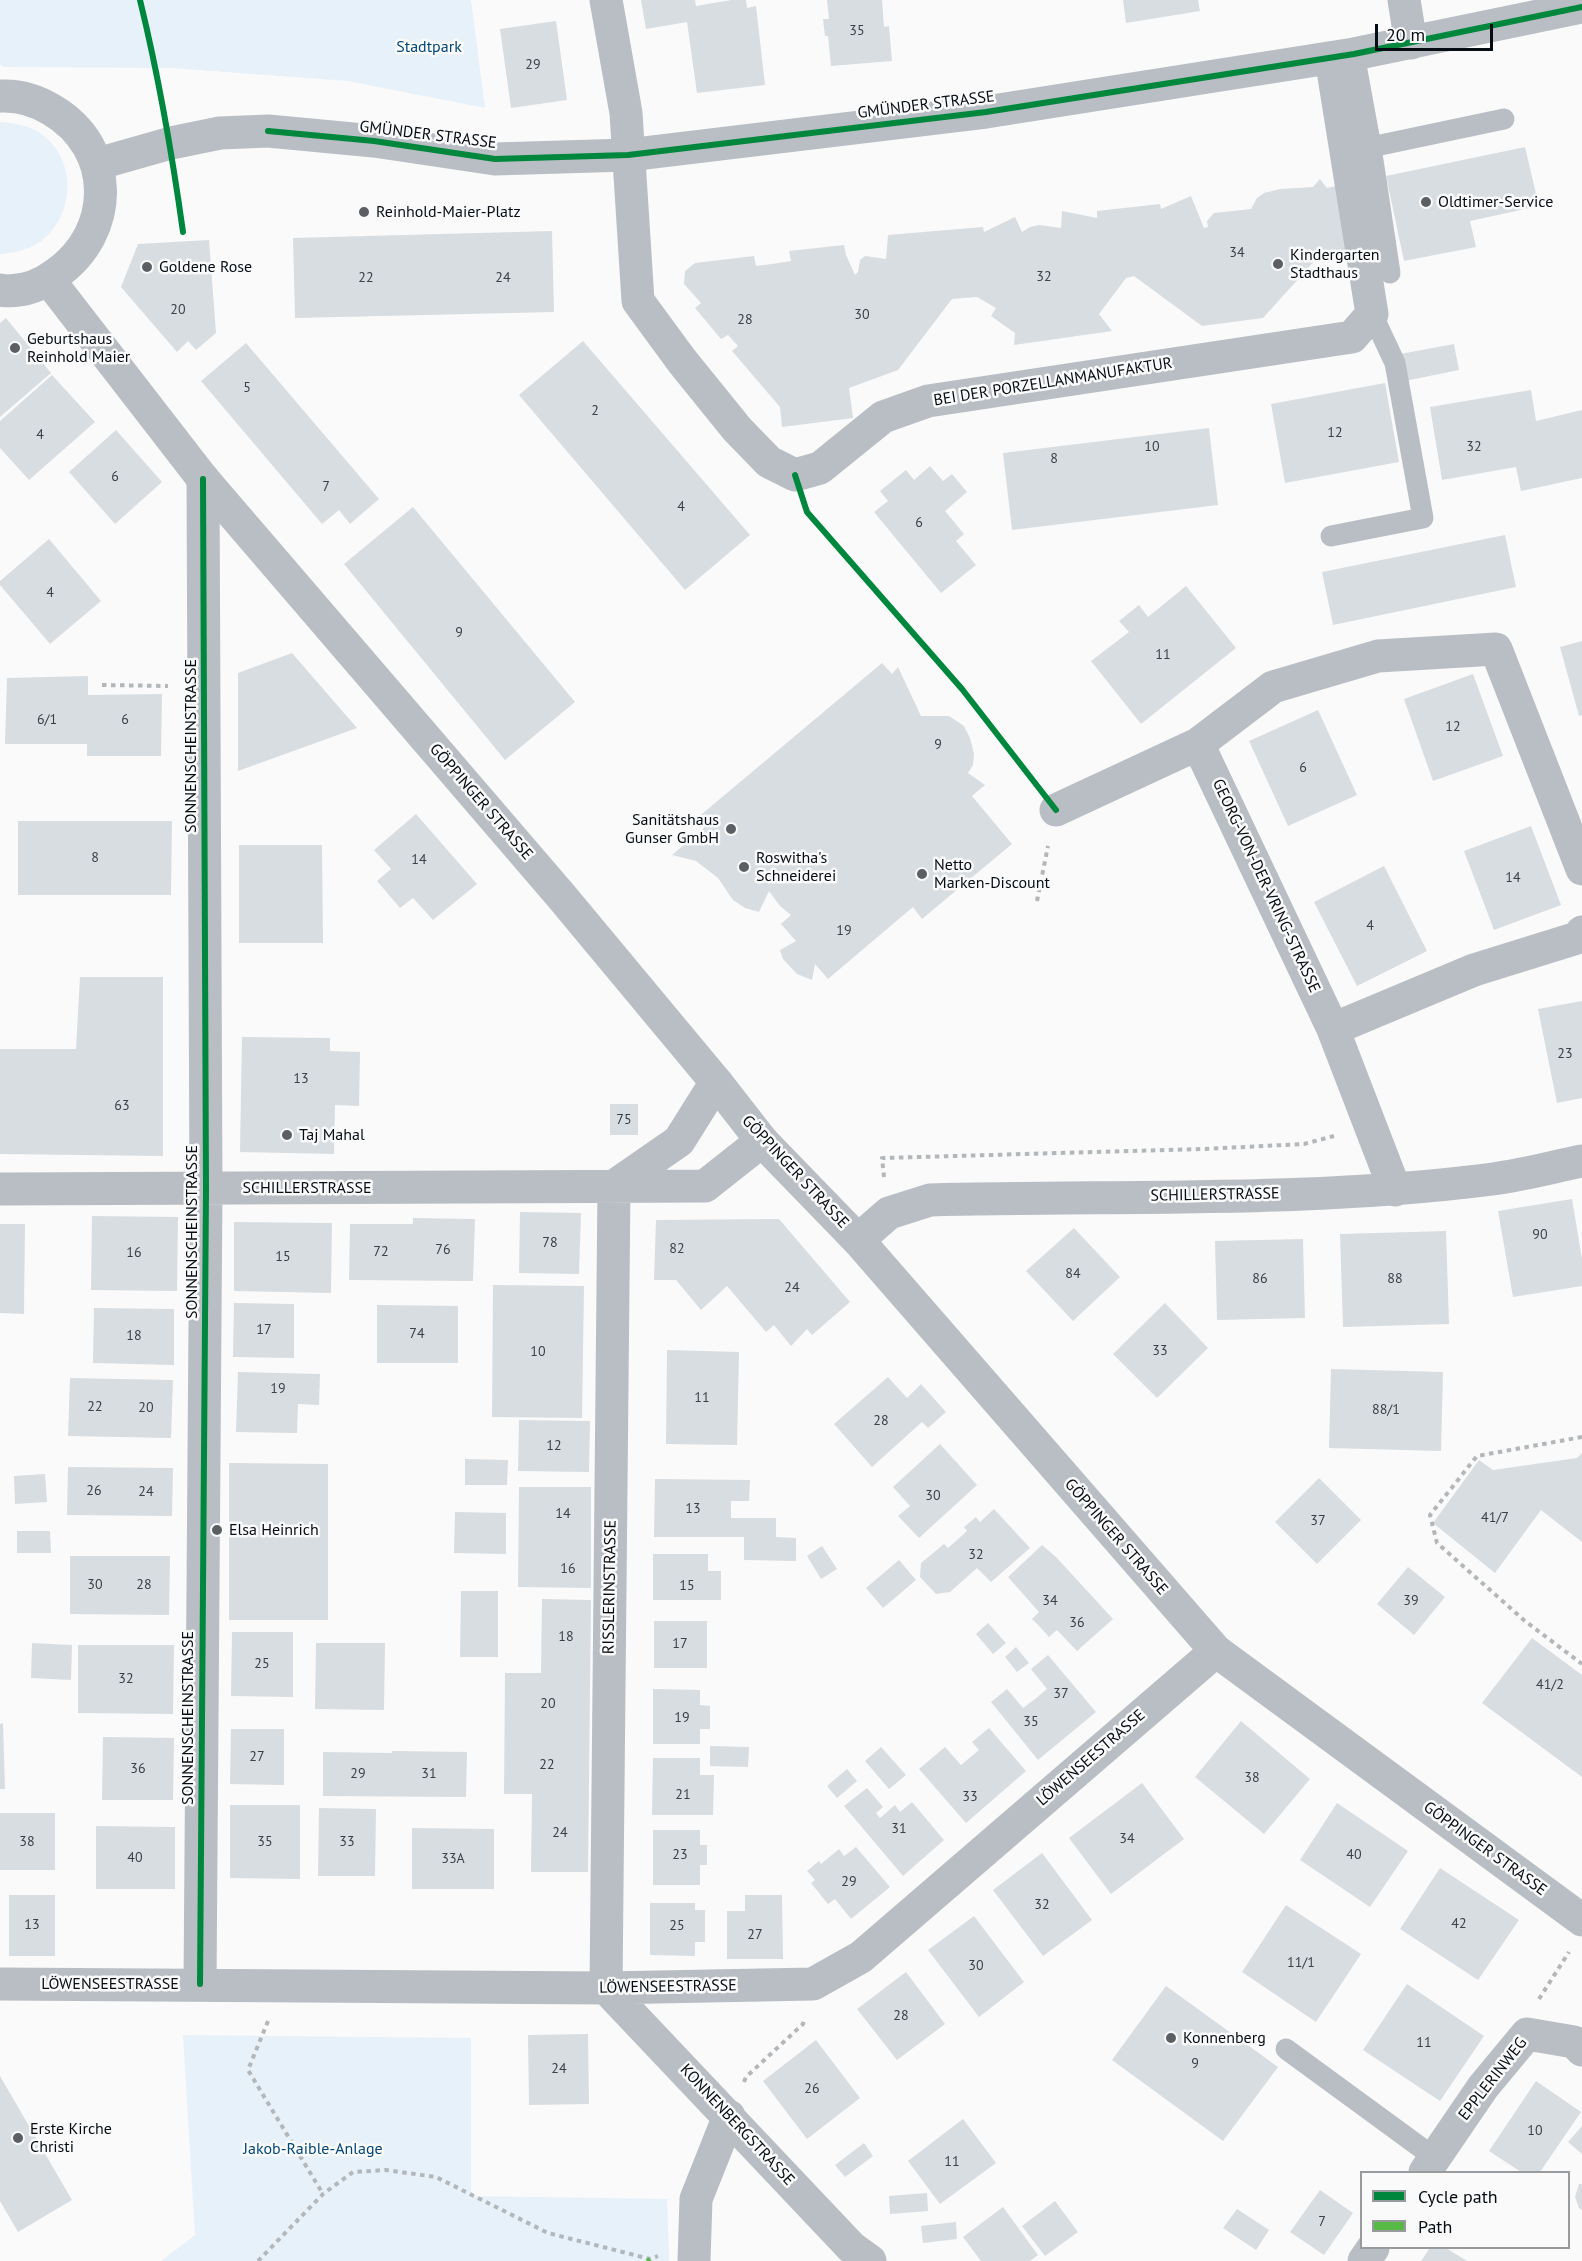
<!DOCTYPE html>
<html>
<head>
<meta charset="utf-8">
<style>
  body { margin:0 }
  #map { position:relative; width:1582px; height:2261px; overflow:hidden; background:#fafafa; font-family:"PT Sans",sans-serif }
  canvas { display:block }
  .legend { position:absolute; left:1360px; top:2171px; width:210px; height:78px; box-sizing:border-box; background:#fafafa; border:2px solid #989b9e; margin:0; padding:8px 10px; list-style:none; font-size:18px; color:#050c13 }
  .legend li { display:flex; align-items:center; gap:12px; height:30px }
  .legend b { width:30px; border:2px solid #989b9e }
  .scale { position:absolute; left:1375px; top:24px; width:118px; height:27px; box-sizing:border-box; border:3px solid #050c13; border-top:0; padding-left:8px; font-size:18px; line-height:21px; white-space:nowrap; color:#050c13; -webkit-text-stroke:4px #fafafa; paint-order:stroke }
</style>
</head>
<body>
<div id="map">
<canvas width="1582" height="2261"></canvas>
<ul class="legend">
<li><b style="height:8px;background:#00873e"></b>Cycle path</li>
<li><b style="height:8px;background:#58b947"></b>Path</li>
</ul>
<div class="scale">20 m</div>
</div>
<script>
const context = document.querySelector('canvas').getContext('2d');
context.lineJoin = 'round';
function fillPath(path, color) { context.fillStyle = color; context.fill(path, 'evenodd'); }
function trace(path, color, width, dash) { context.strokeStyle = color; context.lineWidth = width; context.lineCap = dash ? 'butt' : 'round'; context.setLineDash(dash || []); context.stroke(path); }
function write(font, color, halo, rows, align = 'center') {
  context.font = font + ' "PT Sans",sans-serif'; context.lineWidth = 5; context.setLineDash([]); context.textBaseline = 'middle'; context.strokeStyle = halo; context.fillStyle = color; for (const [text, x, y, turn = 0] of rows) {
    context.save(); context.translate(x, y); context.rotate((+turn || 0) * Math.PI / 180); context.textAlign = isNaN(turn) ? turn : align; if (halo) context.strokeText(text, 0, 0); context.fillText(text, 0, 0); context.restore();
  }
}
const green = new Path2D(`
  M0 0H471L485 108 348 81 172 68 4 67 0 65Z
  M0 122C14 123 28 125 40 133 77 158 76 215 41 241 29 250 16 252 2 254H0Z
  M183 2035 471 2038V2196L667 2199 669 2261H161L195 2235Z`);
const building = new Path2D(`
  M641 0H695L696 6 731 0H746L747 8 756 6 765 85 697 93 687 22 646 29Z
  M827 0H882L884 27 889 26 892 61 831 66 828 36H825L823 19H829Z
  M1123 0H1198L1200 11 1126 23Z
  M556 21 567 100 511 108 500 29Z
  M1525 147 1539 206 1470 221 1476 247 1404 261 1386 176Z
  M1320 179 1327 188 1340 185 1349 249 1322 263 1319 256 1263 318 1202 326 1134 276 1126 278 1099 314 1112 331 1014 345 1015 333 991 316 996 308 977 297 952 299 898 370 849 388 853 418 782 427 780 407 732 351 738 346 728 335 721 339 695 308 701 303 684 284 685 271 695 263 754 256 756 266 779 263 791 261 789 251 844 245 846 255 855 275 858 272 860 260 865 256 886 259 888 235 983 227 984 232 1015 217 1022 232 1030 227 1039 225 1061 228 1062 211 1097 218V211L1160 204 1161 209 1191 196 1204 228 1208 227 1207 221 1214 213 1251 209 1257 198 1264 193 1280 189 1313 187Z
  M552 231 554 312 295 318 293 238Z
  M209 240 216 333 196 350 188 341 177 352 121 287 138 244Z
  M6 318 51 373 0 417V323Z
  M583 341 750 535 685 590 519 395Z
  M246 343 379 499 350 524 339 510 322 524 201 381Z
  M1454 344 1459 370 1405 381 1400 354Z
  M52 375 95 422 29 480 0 448V421Z
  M1385 383 1399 462 1285 483 1271 404Z
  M1531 390 1536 421 1582 410V478L1521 491 1516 467 1442 480 1430 407Z
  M1209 428 1218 505 1012 530 1003 453Z
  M116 430 162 482 115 524 69 472Z
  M930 466 943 481 952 474 967 492 945 511 964 534 956 541 976 565 941 593 874 512 888 501 880 491 906 470 914 480Z
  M413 507 575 702 505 760 344 564Z
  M1505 535 1516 587 1333 625 1322 572Z
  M49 539 101 601 50 644 0 585V581Z
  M1186 586 1236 648 1141 724 1091 661 1129 632 1119 621 1139 605 1148 617Z
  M1582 641V715L1579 716 1560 647Z
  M292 653 357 728 238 771V673Z
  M882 663 892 674 898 667 921 716H949L964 726 970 738 974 754 973 765 968 773 985 785 972 796 1012 844 922 919 913 907 828 979 815 964 812 980 797 974 783 959 780 950 796 941 781 924 791 915 780 906 769 891 759 912 745 908 733 900 718 878 696 861 672 855 704 828 696 819Z
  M1473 674 1503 756 1433 781 1404 699Z
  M88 676V695L162 694 161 756H87V744H5L7 678Z
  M1318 710 1357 795 1288 826 1249 741Z
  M416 814 477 884 433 920 413 898 400 908 377 881 391 869 374 850Z
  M18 821H172L171 895H18Z
  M1531 826 1561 905 1494 930 1464 851Z
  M239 845H322L323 943H239Z
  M1384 866 1427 951 1357 986 1314 902Z
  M80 977H163V1156L0 1154V1049H76Z
  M1582 1001V1098L1557 1103 1538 1009Z
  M242 1037 330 1038V1051L360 1052 359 1106 335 1105 334 1154 240 1152Z
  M610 1104H638V1135H610Z
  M1572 1199 1582 1259V1286L1513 1297 1498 1211Z
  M520 1212 581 1213 579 1274 519 1273Z
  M92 1216 178 1217 177 1291 91 1290Z
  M413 1218 475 1219 473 1281 349 1280 350 1224H413Z
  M779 1219 850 1302 812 1335 807 1329 791 1346 774 1325 766 1332 727 1286 701 1310 676 1280H654L656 1220Z
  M234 1222 332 1223 331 1293 234 1291Z
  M0 1224H25L24 1314 0 1313Z
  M1074 1228 1120 1277 1073 1321 1026 1271Z
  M1446 1231 1449 1324 1343 1327 1340 1234Z
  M1303 1239 1305 1318 1217 1320 1215 1241Z
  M493 1285 584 1286 582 1418 492 1417Z
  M234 1303 294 1304V1358L233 1357Z
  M1165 1303 1208 1348 1157 1398 1113 1354Z
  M377 1305 458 1306V1363H377Z
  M94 1308 174 1309V1365L93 1363Z
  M667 1350 739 1352 737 1445 666 1444Z
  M1331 1369 1443 1372 1441 1451 1329 1448Z
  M238 1372 320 1374 319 1405 298 1404 297 1433 236 1432Z
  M888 1377 907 1398 921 1384 946 1412 928 1428 922 1422 872 1467 834 1424Z
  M70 1378 173 1380 171 1438 68 1436Z
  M519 1420 590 1421 589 1472 518 1471Z
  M940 1444 977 1485 919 1538 898 1516 910 1506 893 1487Z
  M1582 1453V1542L1541 1510 1495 1573 1433 1523 1479 1460 1493 1470 1577 1458Z
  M465 1459 508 1460 507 1485H465Z
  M229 1463 328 1464V1620H229Z
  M68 1467 173 1468 172 1516 67 1515Z
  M45 1474 47 1502 15 1504 14 1476Z
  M1319 1478 1361 1520 1317 1564 1275 1522Z
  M655 1479 750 1480 749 1501H731V1518H776V1537L796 1538V1561L744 1560V1537H654Z
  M519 1487H591V1588L518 1587Z
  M994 1509 1030 1548 991 1582 977 1568 950 1592 936 1594 920 1577 921 1563 944 1544 948 1548 967 1531 964 1527 976 1517 980 1522Z
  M455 1512 506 1513V1554L454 1553Z
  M17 1531H50L51 1553H17Z
  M1042 1545 1056 1557 1113 1619 1077 1651 1057 1630 1049 1637 1041 1628 1032 1619 1039 1612 1008 1577Z
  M822 1546 837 1569 821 1579 807 1556Z
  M653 1554H708V1571H721V1600H653Z
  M70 1556H170L169 1615 70 1614Z
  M899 1560 916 1580 883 1608 866 1588Z
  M1408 1567 1445 1597 1414 1635 1377 1604Z
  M461 1591H498V1657H460Z
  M542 1599 591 1600 588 1872H531L532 1794H504L505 1673H541Z
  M654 1621H707V1668H654Z
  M988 1623 1006 1643 993 1654 976 1634Z
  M232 1632H293V1697L231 1696Z
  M1532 1638 1582 1675V1777L1482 1703Z
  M32 1643 72 1645 71 1680 31 1678Z
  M316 1643H385L384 1710 315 1709Z
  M78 1645H174L173 1714 78 1713Z
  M1016 1647 1029 1663 1017 1672 1005 1657Z
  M1048 1655 1096 1712 1038 1760 991 1702 1007 1689 1023 1708 1035 1699 1047 1689 1031 1669Z
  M653 1689 700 1690V1705L710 1706V1729H700V1744H653Z
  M1241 1721 1310 1779 1264 1834 1195 1777Z
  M3 1723 5 1789H0V1724Z
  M989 1728 1026 1771 966 1823 919 1769 945 1747 961 1765 979 1750 972 1742Z
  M231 1729H284V1785L230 1784Z
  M103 1737 174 1738 173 1800H102Z
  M710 1746 749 1747 748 1767 710 1766Z
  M881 1747 906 1775 889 1789 865 1761Z
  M392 1751 467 1752 466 1797 323 1796V1752L392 1753Z
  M653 1758H700V1775H714L713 1815H652Z
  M847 1769 857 1781 837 1798 827 1786Z
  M1142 1783 1184 1839 1111 1894 1069 1838Z
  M867 1788 883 1807 876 1813 880 1818 895 1805 900 1812 912 1802 944 1840 903 1876 844 1806Z
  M1337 1803 1408 1851 1370 1907 1300 1860Z
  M230 1805H300V1879L230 1878Z
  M319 1808 376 1809 375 1876H318Z
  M0 1813H55V1870H0Z
  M96 1826 175 1827V1889H96Z
  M412 1828 494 1829V1889H412Z
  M653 1830H700V1845H707V1865H700V1885H653Z
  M856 1847 890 1887 851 1919 835 1899 828 1904 811 1883 815 1880 807 1871 819 1861 821 1864 839 1849 844 1856Z
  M1042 1853 1092 1920 1043 1956 993 1890Z
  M1440 1868 1519 1920 1478 1980 1400 1929Z
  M9 1895H55V1956H9Z
  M745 1895H782L783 1959H727V1911H745Z
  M650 1903H695V1910H705V1942H695V1956L650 1955Z
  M1286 1905 1361 1954 1316 2022 1242 1972Z
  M974 1916 1024 1982 979 2017 928 1950Z
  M906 1972 945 2024 897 2060 857 2009Z
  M1407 1984 1484 2036 1440 2101 1363 2050Z
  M1166 1986 1278 2067 1223 2141 1112 2060Z
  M588 2034 589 2104 529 2105 528 2035Z
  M816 2040 860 2098 807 2139 763 2081Z
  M0 2076 72 2200 18 2232 0 2201Z
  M1536 2081 1581 2112 1540 2172H1521L1489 2151Z
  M963 2119 996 2163 940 2204 908 2161Z
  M1582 2126V2154L1568 2142Z
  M864 2143 873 2156 845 2177 835 2165Z
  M1579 2184H1582V2210L1579 2208 1575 2197Z
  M1320 2190 1353 2213 1324 2255 1290 2232Z
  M927 2193 928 2211 890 2214 889 2196Z
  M1055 2201 1078 2232 1045 2256 1022 2226Z
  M1003 2207 1038 2255 1030 2261H981L963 2237Z
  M1237 2209 1269 2230 1256 2250 1223 2228Z
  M956 2222 957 2239 923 2243 921 2226Z
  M1430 2248H1446L1467 2261H1421Z`);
const path = new Path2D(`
  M140 0 158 76
  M102 685 168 686
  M1037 901 1048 846
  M884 1177 882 1158 1203 1149 1304 1144 1334 1136
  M1582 1437 1477 1456 1430 1515 1437 1543 1525 1621 1582 1664
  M1539 1999 1569 1952
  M268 2021 248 2070 323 2194
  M744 2082 746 2077 803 2024 804 2019
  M258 2261 323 2194 353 2172 386 2170 436 2177 548 2233 650 2259 658 2256`);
const lane = new Path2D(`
  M1354 54 1371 147 1504 119
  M1371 147 1390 273
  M1331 536 1423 518 1395 363 1372 314
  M1286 2049 1435 2158`);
const street = new Path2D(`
  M606 0 626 113 638 301 682 361 737 429 769 462 795 475 820 468 883 417 928 401 1352 337 1372 314 1331 58
  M1404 0 1411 43
  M1056 810 1198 744
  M1333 1029 1474 970 1577 938 1582 932
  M614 1186 679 1141 716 1082
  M0 1189 705 1186 762 1141
  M1395 1190 1333 1029 1198 744 1273 687 1378 656 1496 649 1582 869
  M858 1240 889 1213 930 1200C1117 1195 1307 1203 1493 1179 1523 1175 1553 1167 1582 1161
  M0 1984 606 1988 813 1984 861 1957 1216 1651
  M200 1984 206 1189 203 479
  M606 1988 614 1186
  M606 1988 852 2248 870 2261
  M1425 2172 1483 2087 1527 2034 1574 2042 1582 2050
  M694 2261 696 2199 729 2116
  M1364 2261 1373 2248`);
const secondary = new Path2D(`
  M0 96C19 95 36 100 52 110 116 148 116 232 56 274 40 286 20 293 0 290
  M97 164 171 143 220 133 268 131 374 141 495 159 628 155 986 112 1354 54 1582 7
  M49 280 203 479 562 897 716 1082 762 1141 858 1240 1216 1651 1582 1920`);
const quiet = new Path2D(`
  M647 2261 650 2259`);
const cycleway = new Path2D(`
  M140 0C159 78 172 153 183 232
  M268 131 374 141 495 159 628 155 986 112 1354 54 1582 7
  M795 475 807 512 962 689 1056 810
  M200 1984 206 1189 203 479`);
const markers = [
  [1426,202,6,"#5b5f64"],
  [364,212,6,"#5b5f64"],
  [1278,264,6,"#5b5f64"],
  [147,267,6,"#5b5f64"],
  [15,348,6,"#5b5f64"],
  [731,829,6,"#5b5f64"],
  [744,867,6,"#5b5f64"],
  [922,874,6,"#5b5f64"],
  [287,1135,6,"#5b5f64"],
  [217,1530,6,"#5b5f64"],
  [1171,2038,6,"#5b5f64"],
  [18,2138,6,"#5b5f64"]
];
const numberNames = [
  ["35",857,31],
  ["29",533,65],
  ["34",1237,253],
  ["32",1044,277],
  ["22",366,278],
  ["24",503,278],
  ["20",178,310],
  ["30",862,315],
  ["28",745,320],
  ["5",247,388],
  ["2",595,411],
  ["12",1335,433],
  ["4",40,435],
  ["10",1152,447],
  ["32",1474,447],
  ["8",1054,459],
  ["6",115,477],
  ["7",326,487],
  ["4",681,507],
  ["6",919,523],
  ["4",50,593],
  ["9",459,633],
  ["11",1163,655],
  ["6/1",47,720],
  ["6",125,720],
  ["12",1453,727],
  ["9",938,745],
  ["6",1303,768],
  ["8",95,858],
  ["14",419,860],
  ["14",1513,878],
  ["4",1370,926],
  ["19",844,931],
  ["23",1565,1054],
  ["13",301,1079],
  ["63",122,1106],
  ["75",624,1120],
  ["90",1540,1235],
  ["78",550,1243],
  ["82",677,1249],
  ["76",443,1250],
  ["72",381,1252],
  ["16",134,1253],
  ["15",283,1257],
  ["84",1073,1274],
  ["86",1260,1279],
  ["88",1395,1279],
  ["24",792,1288],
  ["17",264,1330],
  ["74",417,1334],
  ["18",134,1336],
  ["33",1160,1351],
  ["10",538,1352],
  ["19",278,1389],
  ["11",702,1398],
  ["22",95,1407],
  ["20",146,1408],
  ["88/1",1386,1410],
  ["28",881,1421],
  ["12",554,1446],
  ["26",94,1491],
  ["24",146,1492],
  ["30",933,1496],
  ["13",693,1509],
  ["14",563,1514],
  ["41/7",1495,1518],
  ["37",1318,1521],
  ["32",976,1555],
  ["16",568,1569],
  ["30",95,1585],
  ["28",144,1585],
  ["15",687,1586],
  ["34",1050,1601],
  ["39",1411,1601],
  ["36",1077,1623],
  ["18",566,1637],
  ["17",680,1644],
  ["25",262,1664],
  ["32",126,1679],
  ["41/2",1550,1685],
  ["37",1061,1694],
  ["20",548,1704],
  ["19",682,1718],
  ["35",1031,1722],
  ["27",257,1757],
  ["22",547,1765],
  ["36",138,1769],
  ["29",358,1774],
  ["31",429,1774],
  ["38",1252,1778],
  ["21",683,1795],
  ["33",970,1797],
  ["31",899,1829],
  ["24",560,1833],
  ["34",1127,1839],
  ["38",27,1842],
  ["35",265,1842],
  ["33",347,1842],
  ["23",680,1855],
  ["40",1354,1855],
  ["40",135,1858],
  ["33A",453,1859],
  ["29",849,1882],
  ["32",1042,1905],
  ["42",1459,1924],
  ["13",32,1925],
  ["25",677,1926],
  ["27",755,1935],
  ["11/1",1301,1963],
  ["30",976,1966],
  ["28",901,2016],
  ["11",1424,2043],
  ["9",1195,2064],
  ["24",559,2069],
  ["26",812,2089],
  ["10",1535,2131],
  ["11",952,2162],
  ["7",1322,2222]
];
const parkNames = [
  ["Stadtpark",429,47],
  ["Jakob-Raible-Anlage",313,2149]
];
const streetNames = [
  ["GMÜNDER STRASSE",926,105,-7],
  ["GMÜNDER STRASSE",428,135,7],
  ["BEI DER PORZELLANMANUFAKTUR",1053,382,-9],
  ["SONNENSCHEINSTRASSE",191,746,-90],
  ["GÖPPINGER STRASSE",481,802,49],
  ["GEORG-VON-DER-VRING-STRASSE",1266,886,65],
  ["GÖPPINGER STRASSE",795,1172,47],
  ["SCHILLERSTRASSE",307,1188],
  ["SCHILLERSTRASSE",1215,1195,-1],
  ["SONNENSCHEINSTRASSE",192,1232,-90],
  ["GÖPPINGER STRASSE",1116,1537,49],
  ["RISSLERINSTRASSE",610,1587,-89],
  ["SONNENSCHEINSTRASSE",188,1718,-90],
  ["LÖWENSEESTRASSE",1091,1758,-41],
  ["GÖPPINGER STRASSE",1485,1849,36],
  ["LÖWENSEESTRASSE",110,1984],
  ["LÖWENSEESTRASSE",668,1987,-1],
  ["EPPLERINWEG",1493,2079,-52],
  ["KONNENBERGSTRASSE",737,2125,47]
];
const poiNames = [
  ["Oldtimer-Service",1438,202],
  ["Reinhold-Maier-Platz",376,212],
  ["Kindergarten",1290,255],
  ["Stadthaus",1290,273],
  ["Goldene Rose",159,267],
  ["Geburtshaus",27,339],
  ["Reinhold Maier",27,357],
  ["Sanitätshaus",719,820,"right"],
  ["Gunser GmbH",719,838,"right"],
  ["Roswitha's",756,858],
  ["Schneiderei",756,876],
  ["Netto",934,865],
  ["Marken-Discount",934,883],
  ["Taj Mahal",299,1135],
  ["Elsa Heinrich",229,1530],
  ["Konnenberg",1183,2038],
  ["Erste Kirche",30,2129],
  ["Christi",30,2147]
];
fillPath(green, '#e7f1f9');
fillPath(building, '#d8dde1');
trace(path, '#b3b7ba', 4, [4.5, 4.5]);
trace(lane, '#b9bec4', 21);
trace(street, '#b9bec4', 33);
trace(secondary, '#b8bec3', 33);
trace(quiet, '#58b947', 4.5, [9, 4.5]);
trace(cycleway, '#00873e', 6);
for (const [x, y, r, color] of markers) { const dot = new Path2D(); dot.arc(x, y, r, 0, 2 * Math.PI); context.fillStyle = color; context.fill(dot); trace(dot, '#fafafa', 2); }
write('14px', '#3a4046', null, numberNames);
write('16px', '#004776', '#fafafa', parkNames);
write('16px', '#050c13', '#fafafa', streetNames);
write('16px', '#050c13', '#fafafa', poiNames, 'left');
</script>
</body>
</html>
